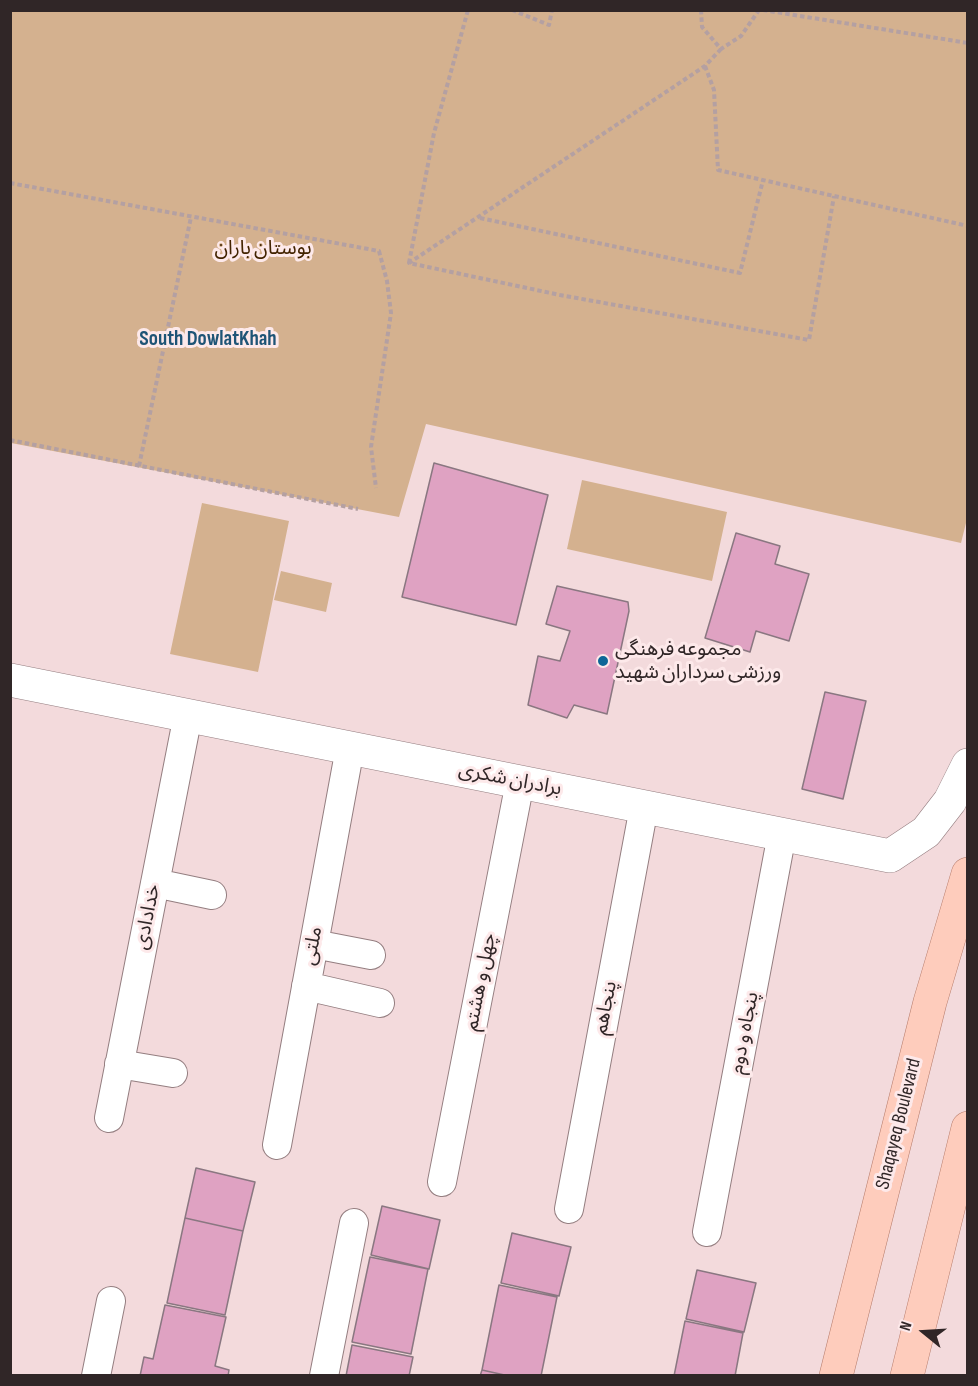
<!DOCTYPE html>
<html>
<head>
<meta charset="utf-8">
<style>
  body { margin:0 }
  #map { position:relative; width:978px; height:1386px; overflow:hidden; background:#f3dadc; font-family:"Sofia Sans Condensed",sans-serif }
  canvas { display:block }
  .frame { position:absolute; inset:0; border:12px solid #302627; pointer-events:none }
  .north { position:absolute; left:894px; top:1302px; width:60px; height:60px; -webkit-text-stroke:4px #fde9ea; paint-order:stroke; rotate:288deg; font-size:16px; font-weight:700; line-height:24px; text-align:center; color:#302627 }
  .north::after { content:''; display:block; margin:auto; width:21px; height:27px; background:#302627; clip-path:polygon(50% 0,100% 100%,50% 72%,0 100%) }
</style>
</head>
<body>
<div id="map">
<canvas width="978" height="1386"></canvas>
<div class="frame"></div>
<div class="north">N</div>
</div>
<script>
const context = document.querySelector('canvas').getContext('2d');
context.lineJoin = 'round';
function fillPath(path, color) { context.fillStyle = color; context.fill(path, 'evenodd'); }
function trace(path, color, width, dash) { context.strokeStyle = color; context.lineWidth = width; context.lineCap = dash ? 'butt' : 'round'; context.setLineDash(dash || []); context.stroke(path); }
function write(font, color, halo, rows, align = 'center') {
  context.font = font + ' "Sofia Sans Condensed","Noto Sans Arabic",sans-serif'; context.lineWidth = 6; context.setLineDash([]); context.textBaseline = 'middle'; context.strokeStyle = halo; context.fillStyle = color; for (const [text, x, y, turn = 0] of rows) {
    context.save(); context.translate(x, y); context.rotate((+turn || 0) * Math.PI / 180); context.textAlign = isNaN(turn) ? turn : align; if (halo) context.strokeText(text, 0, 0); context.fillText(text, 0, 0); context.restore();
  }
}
const green = new Path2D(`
  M10 11H967L968 515 961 543 426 424 399 517 11 443Z
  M582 480 727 512 712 581 567 549Z
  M202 503 289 521 258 672 170 654Z
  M281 571 332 583 326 612 274 600Z`);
const building = new Path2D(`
  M434 463 548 495 516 625 402 597Z
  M736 533 780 546 775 564 809 574 789 641 756 631 750 652 705 638Z
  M557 586 628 602 629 611 607 714 574 705 567 718 528 705 538 656 560 661 570 631 546 624Z
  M825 692 866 701 843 799 802 789Z
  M196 1168 255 1182 243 1231 185 1218Z
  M382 1206 440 1220 429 1269 371 1255Z
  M185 1218 243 1231 225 1315 167 1303Z
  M512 1233 571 1247 559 1296 501 1283Z
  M370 1257 428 1269 411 1354 352 1342Z
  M697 1270 756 1283 744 1332 686 1319Z
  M499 1285 557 1297 541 1376H509L482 1370Z
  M165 1305 226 1317 215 1366 229 1370 228 1376H140L144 1357 153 1359Z
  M685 1321 743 1333 735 1376H674Z
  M352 1345 413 1357 409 1376H346Z
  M482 1370 509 1376H480Z`);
const path = new Path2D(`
  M512 10 549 25 552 10
  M701 10 702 27 721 49 741 36 759 10
  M763 10 968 43
  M721 49 705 66 409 263 560 295 809 340 834 196
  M705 66 714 90 718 170 968 226
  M10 183 379 251 387 281 391 313 371 447 376 488
  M480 218 740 273 763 180
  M409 263 434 133 468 10
  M10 440 358 509
  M139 466 191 217`);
const minor = new Path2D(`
  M155 883 212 895
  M314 944 371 955
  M306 986 380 1003
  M119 1064 173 1073
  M109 1118 188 715
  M277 1145 350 748
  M442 1182 520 782
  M569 1209 644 807
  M707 1232 782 834
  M96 1376 111 1301
  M324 1376 354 1223`);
const tertiary = new Path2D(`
  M10 680 890 856 926 832 950 801 968 765`);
const primary = new Path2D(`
  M836 1376 930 1002 968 874
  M907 1376 968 1128`);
const markers = [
  [603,661,6,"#0d6697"]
];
const parkNames = [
  ["بوستان باران",263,249]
];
const poiNames = [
  ["مجموعه فرهنگی",615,650],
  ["ورزشی سرداران شهید",615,673]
];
const streetNames = [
  ["برادران شکری",510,780,11],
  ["خدادادی",148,917,-79],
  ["ملتی",313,946,-79],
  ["چهل و هشتم",481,982,-79],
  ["پنجاهم",606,1008,-79],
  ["پنجاه و دوم",745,1033,-79],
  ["Shaqayeq Boulevard",899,1124,-76]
];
const neighbourhoodNames = [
  ["South DowlatKhah",208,340]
];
fillPath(green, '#d4b18f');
fillPath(building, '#dfa2c2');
trace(building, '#8a7781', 1.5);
trace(minor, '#947e80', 30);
trace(tertiary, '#947e80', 34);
trace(primary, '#b67c6b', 34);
trace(path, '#b4a0a2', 4, [4.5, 3]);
trace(minor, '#fff', 28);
trace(tertiary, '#fff', 33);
trace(primary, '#feccbc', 33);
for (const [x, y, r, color] of markers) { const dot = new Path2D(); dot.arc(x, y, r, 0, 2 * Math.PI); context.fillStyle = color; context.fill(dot); trace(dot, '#fde9ea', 2); }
write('20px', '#422300', '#fde9ea', parkNames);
write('20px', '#302627', '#fde9ea', poiNames, 'left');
write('20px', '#302627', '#fde9ea', streetNames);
write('bold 21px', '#1e5476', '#fde9ea', neighbourhoodNames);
</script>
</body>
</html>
